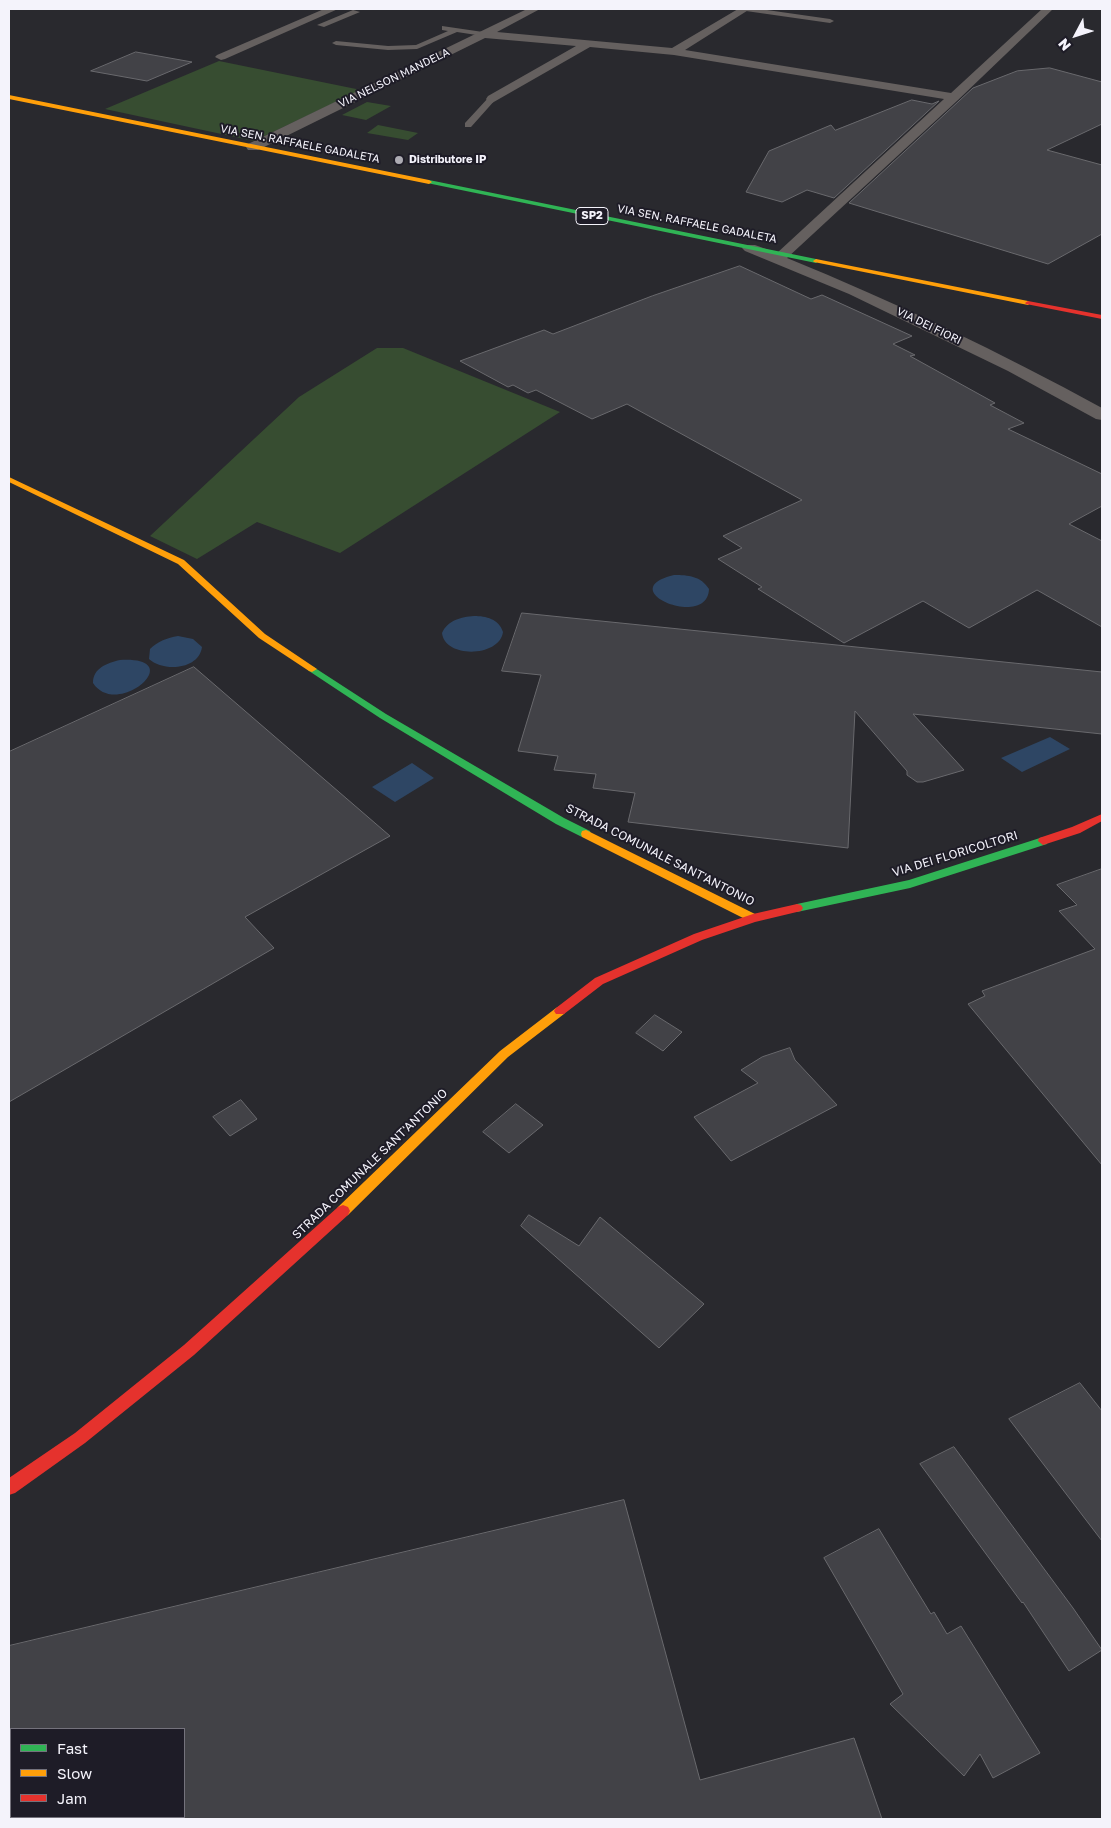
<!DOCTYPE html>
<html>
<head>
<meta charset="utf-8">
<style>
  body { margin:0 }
  #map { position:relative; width:1111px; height:1828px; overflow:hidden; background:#29292e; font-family:"Golos Text",sans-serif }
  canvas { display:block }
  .frame { position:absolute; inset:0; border:10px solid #f4f3fb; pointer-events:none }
  .legend { position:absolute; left:10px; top:1728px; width:175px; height:90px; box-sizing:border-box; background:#1e1c27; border:1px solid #74727c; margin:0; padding:6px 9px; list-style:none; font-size:15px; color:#f4f3fb }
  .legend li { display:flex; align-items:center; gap:10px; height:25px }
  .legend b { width:25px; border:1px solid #74727c }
  .north { position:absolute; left:1051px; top:10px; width:50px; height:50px; -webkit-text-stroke:4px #1e1c27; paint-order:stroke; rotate:230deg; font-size:14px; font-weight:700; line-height:20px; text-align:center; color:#f4f3fb }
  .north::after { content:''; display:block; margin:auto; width:18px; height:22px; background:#f4f3fb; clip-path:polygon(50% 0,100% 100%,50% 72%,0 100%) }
</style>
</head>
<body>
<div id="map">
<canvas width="1111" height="1828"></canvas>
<div class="frame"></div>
<ul class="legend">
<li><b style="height:6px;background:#30b455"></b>Fast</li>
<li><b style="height:6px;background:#ff9f0a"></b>Slow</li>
<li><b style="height:6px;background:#e5322d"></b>Jam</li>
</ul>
<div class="north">N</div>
</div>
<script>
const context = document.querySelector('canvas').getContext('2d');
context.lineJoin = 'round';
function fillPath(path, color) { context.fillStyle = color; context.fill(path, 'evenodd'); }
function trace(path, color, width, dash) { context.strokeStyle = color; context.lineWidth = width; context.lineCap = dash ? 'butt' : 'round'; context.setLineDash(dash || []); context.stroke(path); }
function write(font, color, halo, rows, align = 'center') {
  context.font = font + ' "Golos Text",sans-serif'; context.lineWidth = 4; context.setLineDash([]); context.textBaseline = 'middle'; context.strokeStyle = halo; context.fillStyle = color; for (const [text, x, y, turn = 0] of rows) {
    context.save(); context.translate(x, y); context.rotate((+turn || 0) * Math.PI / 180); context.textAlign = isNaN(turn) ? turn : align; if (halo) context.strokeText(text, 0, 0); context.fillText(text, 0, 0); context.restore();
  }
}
const green = new Path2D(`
  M219 61 361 90 254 141 105 109Z
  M367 102 391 106 366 120 342 115Z
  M378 125 418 133 408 140 367 133Z
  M377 348H403L560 412 340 553 257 522 197 559 150 536 299 397Z`);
const water = new Path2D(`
  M674 575C688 575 701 576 709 589 708 630 611 590 674 575Z
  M474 616C486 616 499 619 503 632 500 657 445 659 442 633 448 620 461 617 474 616Z
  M178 636 193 639 202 647C199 670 163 672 149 659L150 649C158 641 167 638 178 636Z
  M120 660C191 656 117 720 93 683 93 668 107 663 120 660Z
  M1050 737 1070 749 1022 772 1001 758Z
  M412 763 434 778 395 802 372 787Z`);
const building = new Path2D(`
  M136 52 192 62 147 81 91 71Z
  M1050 68 1102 82V124L1047 150 1102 165V234L1048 264 849 203 973 88 1017 71Z
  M912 100 932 104 939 101 834 198 807 190 782 202 746 192 769 151 831 125 835 130Z
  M740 266 811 299 822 295 912 336 893 344 915 355 910 356 995 403 990 405 1024 423 1008 429 1102 474V506L1069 524 1102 541V627L1037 590 969 628 923 601 844 643 758 589 762 587 718 559 742 548 723 536 802 500 627 404 592 419 536 390 528 393 513 385 508 387 460 361 544 330 553 334 652 296Z
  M522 613 1102 672V734L913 714 964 770 923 782H917L907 775V771L855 711 848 848 628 822 635 793 593 788 596 774 554 770 558 756 518 751 541 675 502 671Z
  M194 667 390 836 245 917 274 948 9 1102V752Z
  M1102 869V1165L968 1004 985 996 982 991 1095 949 1059 911 1077 905 1057 885Z
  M655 1015 682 1032 663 1051 636 1033Z
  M790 1048 795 1060 837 1105 731 1161 694 1117 758 1083 741 1070 762 1057Z
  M241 1100 257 1119 230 1136 213 1117Z
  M516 1104 543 1125 509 1153 483 1132Z
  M529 1215 579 1246 600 1217 704 1304 659 1348 521 1226Z
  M1080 1383 1102 1411V1541L1009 1419Z
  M954 1447 1073 1608 1102 1650 1069 1671 1023 1602 1022 1603 920 1464Z
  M624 1500 700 1780 854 1738 882 1819H184V1729H9V1646Z
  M879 1529 931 1614 934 1612 947 1634 961 1626 1040 1753 993 1778 980 1754 964 1776 890 1704 903 1694 824 1558Z`);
const lane = new Path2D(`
  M743 9H760L830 19 834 21 830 23 746 11Z
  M353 10 360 12 324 27 317 25Z
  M442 26 483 32 487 34 483 36 457 32 417 49 388 50 336 45 332 43 336 41 388 46 416 45 448 31 442 30Z
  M489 97 496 99 471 127H465V123Z`);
const street = new Path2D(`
  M324 9H338L225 59 221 60 215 57 217 55Z
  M527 9H540L497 32 672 48 738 9H750L685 50 951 93 1042 9H1053L958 100 787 258C895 302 1000 352 1102 408V420L1096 419 1008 371 849 294 745 251 742 248 745 245H755L777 253 944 99 674 55 590 47 492 103 488 102 486 99 488 96 576 46 485 38 258 150H248L246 147 248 144Z`);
const fast = new Path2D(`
  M429 180 816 259 819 261 816 263 427 183Z
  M312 666 386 714 564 818 590 831 591 834 590 837H582L556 824 380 718 309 671 307 669Z
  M1043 837 1048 841 1047 844 910 888 797 912 791 908 797 904 909 880Z`);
const slow = new Path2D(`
  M9 95 429 180 432 182 429 184 9 99Z
  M816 259 1028 301 1031 303 1028 305 814 262 813 261Z
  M9 477 184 560 265 634 317 669 312 672 309 671 259 638 178 564 9 482Z
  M586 830 757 915 759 918 757 921H749L582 837 581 834 582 831Z
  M560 1006 564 1008 566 1011 564 1014 508 1057 348 1215 343 1217 338 1215 336 1211 338 1207 500 1051 556 1008Z`);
const jam = new Path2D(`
  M1028 301 1102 315V319L1026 304 1025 303Z
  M1102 814V821L1080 833 1043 845 1038 841 1039 838 1072 827Z
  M797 904 801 905 803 908 801 911 755 922 702 940 603 984 564 1014H556L554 1011 556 1008 595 978 694 934 753 914Z
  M343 1205 348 1207 350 1211 348 1215 194 1355 85 1443 15 1493 9 1495V1478L75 1433 184 1345 338 1207Z`);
const markers = [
  [399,160,5,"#adacb3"]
];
const farStreetnames = [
  ["VIA NELSON MANDELA",394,78,-26],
  ["VIA SEN. RAFFAELE GADALETA",300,144,11],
  ["VIA SEN. RAFFAELE GADALETA",697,224,11],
  ["VIA DEI FIORI",929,326,26]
];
const farPoinames = [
  ["Distributore IP",409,160]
];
const shields = [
  [592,216,32]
];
const shieldNames = [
  ["SP2",592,216]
];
const streetNames = [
  ["VIA DEI FLORICOLTORI",955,854,-17],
  ["STRADA COMUNALE SANT'ANTONIO",660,855,27],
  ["STRADA COMUNALE SANT'ANTONIO",370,1164,-44]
];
fillPath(green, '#374d31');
fillPath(water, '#2e4664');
fillPath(building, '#424247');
trace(building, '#69696d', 1);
fillPath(lane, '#65605f');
fillPath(street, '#65605f');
fillPath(fast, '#30b455');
fillPath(slow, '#ff9f0a');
fillPath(jam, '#e5322d');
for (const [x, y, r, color] of markers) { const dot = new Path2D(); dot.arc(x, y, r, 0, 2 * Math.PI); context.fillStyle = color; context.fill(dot); trace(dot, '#1e1c27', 2); }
write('11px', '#f4f3fb', '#1e1c27', farStreetnames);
write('bold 11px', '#f4f3fb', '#1e1c27', farPoinames, 'left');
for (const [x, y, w] of shields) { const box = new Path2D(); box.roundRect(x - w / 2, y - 8.5, w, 17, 4); context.fillStyle = '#1e1c27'; context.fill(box); trace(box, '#f4f3fb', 1); }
write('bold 11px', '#f4f3fb', null, shieldNames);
write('12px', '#f4f3fb', '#1e1c27', streetNames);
</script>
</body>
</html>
